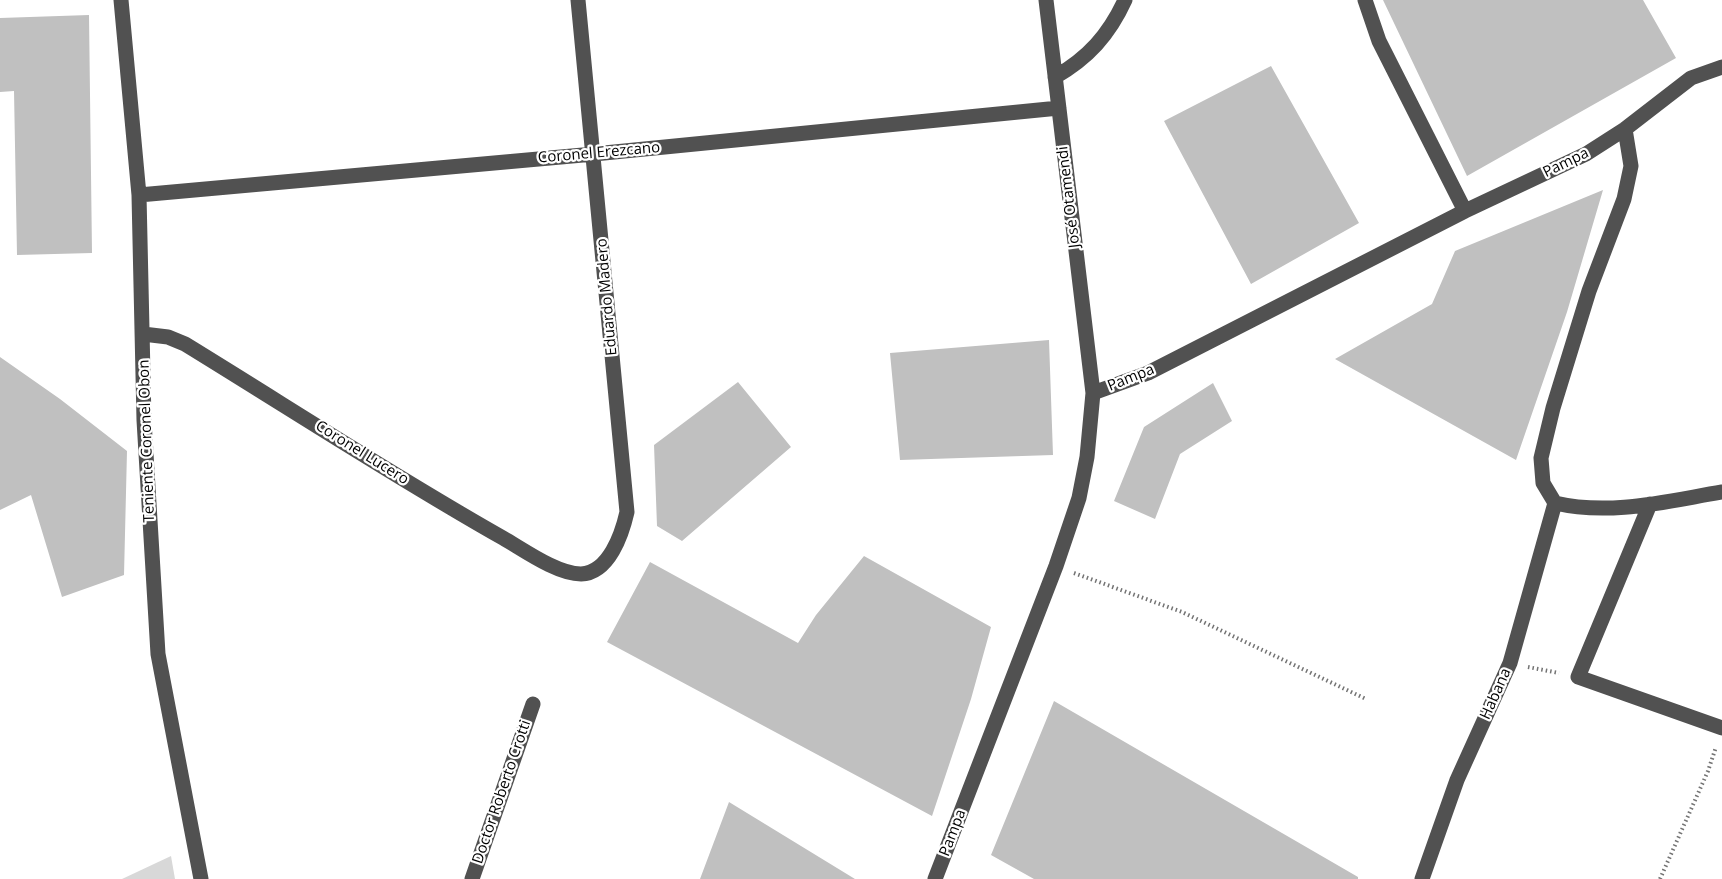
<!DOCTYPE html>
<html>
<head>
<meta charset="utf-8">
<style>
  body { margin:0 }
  canvas { display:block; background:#fff }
</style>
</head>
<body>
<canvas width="1722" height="879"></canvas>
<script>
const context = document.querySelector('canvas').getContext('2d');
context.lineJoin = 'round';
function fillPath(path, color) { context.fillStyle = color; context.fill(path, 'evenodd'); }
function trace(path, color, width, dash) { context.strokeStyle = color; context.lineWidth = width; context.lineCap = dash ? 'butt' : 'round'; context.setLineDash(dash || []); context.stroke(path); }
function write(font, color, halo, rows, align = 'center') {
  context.font = font + ' "Open Sans",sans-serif'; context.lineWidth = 4.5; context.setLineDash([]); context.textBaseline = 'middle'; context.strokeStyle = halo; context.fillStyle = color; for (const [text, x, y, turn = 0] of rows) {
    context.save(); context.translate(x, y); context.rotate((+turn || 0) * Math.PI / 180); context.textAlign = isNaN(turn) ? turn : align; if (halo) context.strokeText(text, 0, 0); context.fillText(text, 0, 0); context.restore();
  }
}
const green = new Path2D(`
  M171 856 175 879H122Z`);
const building = new Path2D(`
  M1383 0H1643L1676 58 1467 176Z
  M89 15 92 253 17 255 14 91 0 92V18Z
  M1271 66 1359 223 1251 284 1164 121Z
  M1603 190 1567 312 1516 460 1335 359 1432 304 1455 251Z
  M1049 340 1053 455 900 460 890 353Z
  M0 357 60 399 127 451 124 575 62 597 31 495 0 510Z
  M738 382 791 447 682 541 657 526 654 445Z
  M1213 383 1232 421 1180 454 1155 519 1114 501 1144 427Z
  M864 556 991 627 971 699 932 816 607 642 650 562 798 643 816 615Z
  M1054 701 1358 877V879H1034L991 855Z
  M729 802 855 879H700Z`);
const path = new Path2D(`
  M1074 573 1182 612 1366 699
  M1528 667 1559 673
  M1660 879 1708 771 1716 747`);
const minor = new Path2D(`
  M121 0 139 195 144 420 158 654 201 879
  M1365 0 1379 41 1465 211
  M1055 77C1088 58 1109 35 1125 0
  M1625 129 1631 166 1624 199 1589 291 1553 408 1541 458 1543 483 1555 503C1611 516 1667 501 1722 492
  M139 195 594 154 1059 108
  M143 334 168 337 185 344C291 409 395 477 503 538 524 550 557 574 581 574 609 573 622 534 627 512L578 0
  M1093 393 1148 373 1465 211 1586 154 1625 129 1691 78 1722 67
  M1650 504 1578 677 1722 728
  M472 879 533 704
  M935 879 1056 566 1079 498 1087 457 1093 393 1046 0
  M1422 879 1457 780 1510 663 1555 503`);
const streetNames = [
  ["Coronel Erezcano",599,153,-5],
  ["Pampa",1566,163,-26],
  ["José Otamendi",1069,197,-97],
  ["Eduardo Madero",607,297,-95],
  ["Pampa",1131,378,-22],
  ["Teniente Coronel Obon",147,441,-92],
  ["Coronel Lucero",362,453,32],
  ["Habana",1496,694,-66],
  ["Doctor Roberto Crotti",502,792,-71],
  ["Pampa",953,833,-69]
];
fillPath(green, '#d8d8d8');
fillPath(building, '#c0c0c0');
trace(path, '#737373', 4, [1.5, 3]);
trace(minor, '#515151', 15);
write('15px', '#000', '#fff', streetNames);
</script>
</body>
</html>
